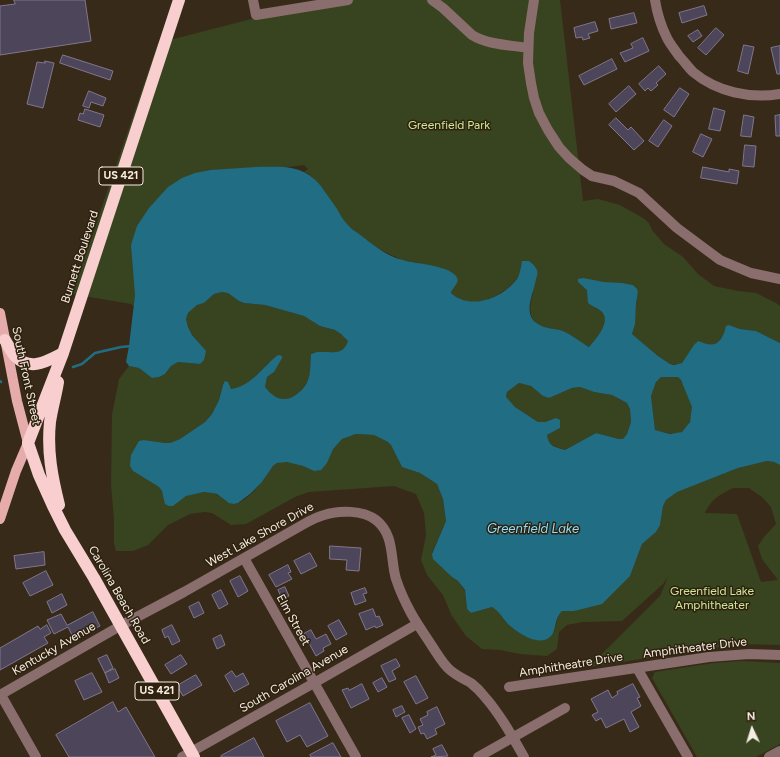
<!DOCTYPE html>
<html>
<head>
<meta charset="utf-8">
<style>
  body { margin:0 }
  #map { position:relative; width:780px; height:757px; overflow:hidden; background:#382a18; font-family:Figtree,sans-serif }
  canvas { display:block }
  .north { position:absolute; left:732px; top:709px; width:40px; height:40px; -webkit-text-stroke:3px #2e210f; paint-order:stroke; rotate:356deg; font-size:11px; font-weight:700; line-height:16px; text-align:center; color:#f6ede2 }
  .north::after { content:''; display:block; margin:auto; width:14px; height:18px; background:#f6ede2; clip-path:polygon(50% 0,100% 100%,50% 72%,0 100%) }
</style>
</head>
<body>
<div id="map">
<canvas width="780" height="757"></canvas>
<div class="north">N</div>
</div>
<script>
const context = document.querySelector('canvas').getContext('2d');
context.lineJoin = 'round';
function fillPath(path, color) { context.fillStyle = color; context.fill(path, 'evenodd'); }
function trace(path, color, width, dash) { context.strokeStyle = color; context.lineWidth = width; context.lineCap = dash ? 'butt' : 'round'; context.setLineDash(dash || []); context.stroke(path); }
function write(font, color, halo, rows, align = 'center') {
  context.font = font + ' Figtree,sans-serif'; context.lineWidth = 3; context.setLineDash([]); context.textBaseline = 'middle'; context.strokeStyle = halo; context.fillStyle = color; for (const [text, x, y, turn = 0] of rows) {
    context.save(); context.translate(x, y); context.rotate((+turn || 0) * Math.PI / 180); context.textAlign = isNaN(turn) ? turn : align; if (halo) context.strokeText(text, 0, 0); context.fillText(text, 0, 0); context.restore();
  }
}
const green = new Path2D(`
  M340 0H560L583 201 598 199 620 205 643 218 649 223 652 230 664 244 683 257 698 274 714 286 738 291 756 293 776 303 780 306V343L756 331 740 329 729 325C724 333 719 347 708 345 704 344 701 343 698 341L682 363 679 364H670L658 356 632 334C636 320 635 306 638 292L633 285C619 283 605 283 592 280L595 308C597 309 601 311 603 313 610 323 595 340 589 347 580 344 574 336 565 332 559 329 553 330 547 328 527 322 529 309 533 292L519 275C512 289 486 304 471 302 463 301 457 299 451 293L452 290 441 268 402 260 385 252 372 245 346 224 321 186 309 174 304 172 308 169 304 165 234 174 155 323 131 304 72 294 158 43 271 14Z
  M222 292 228 293 239 301 244 303 265 305 304 316 320 326 335 330 341 334 348 341C342 358 329 350 317 352 316 352 312 354 311 354 310 362 311 372 308 380 306 386 302 390 297 394 284 404 274 398 265 387L267 377 274 372 269 362C261 371 245 389 232 389 229 389 226 387 223 385L219 400 212 414 205 422 180 439 170 443H165L144 440 133 471 159 487 173 506C177 503 181 498 186 496 191 494 207 491 213 493 221 495 229 506 238 503 248 499 258 487 265 478 268 474 271 467 276 464 286 458 305 467 314 471L327 463 332 449 342 439 356 434 374 435 388 442 391 445 402 467 420 473 437 484 443 499 446 521 432 553 452 577 458 581 465 591 467 609 471 613 492 607C499 611 503 619 509 625 518 633 526 637 537 640L554 632 558 617 562 610 574 611 630 576 642 544 656 532 660 525 663 506 666 500 676 492 738 468 767 461 774 462 780 465V645L739 644 589 667 660 596 668 577 663 584 622 621 582 622 567 625 559 632 557 649 547 656 520 654 500 650 482 649 466 636 452 616 443 595 427 575 421 560 426 535 424 513 416 494 394 486 309 492 295 497 246 524 231 525 212 513 205 512 190 514 168 525 148 545 133 551H116L114 543V519L111 484 112 415 119 379 129 366 139 368 152 378 159 377 165 374 171 366 178 362 200 364 205 351 192 335 188 327 186 319 188 313 197 305 204 303 214 294ZM733 488H749L762 497 771 507 776 524 764 537 758 546 762 559 778 580 761 582 737 514 705 513C712 498 720 495 733 488Z
  M661 377H678C683 381 691 400 692 407 693 415 689 428 682 432 674 436 663 432 655 430L651 396 656 382Z
  M519 383 531 386 543 396 549 398 572 388 580 387 594 392 612 395 627 403 630 409 631 422 627 434 623 439H619L596 433 565 450C555 446 549 447 547 435L560 428 556 418 545 422H538L515 407 506 398 507 392Z
  M741 661 780 663V744L756 757H697L652 678 655 672 714 663Z`);
const water = new Path2D(`
  M256 167C284 167 302 164 321 186 326 194 332 201 337 209 340 214 343 220 347 224 350 228 355 231 359 234 372 244 386 256 403 260 416 264 446 265 455 275 462 282 453 286 451 293 470 311 503 298 517 279 520 274 521 267 522 261H529C532 263 535 266 537 270 538 273 537 276 536 279 534 292 524 310 534 321 542 329 554 328 563 331 572 335 579 341 587 346L589 347C596 339 611 322 602 312 599 309 592 306 588 303L587 290 578 282V279L583 278 604 282 622 283 633 285 637 289 638 292 636 304 635 324 632 334 658 356 670 364 674 365 682 363 694 345 698 341C709 345 717 348 723 335 725 332 725 329 726 326L729 325 740 329 756 331 780 343V465L774 462 767 461 738 468 677 492 666 500 663 506 660 525 656 532 642 544 630 576 602 604 574 611H562C560 613 558 616 557 619 555 624 555 632 551 636 540 648 518 633 509 625 503 619 499 611 492 607L471 613 467 609 465 590 458 581 452 577 433 559 432 554 446 521 443 499 437 484 420 473 402 467 391 445 388 442 374 435 356 434 342 439 333 449 327 463 321 470 314 471 303 466 287 462 277 463 273 466 262 482 250 494 238 503 234 504 229 503 217 494 212 493 204 492 186 496 173 506H169L165 504 162 491 159 487 133 471 130 466 131 455 139 441 144 440 165 443H170L180 439 205 422 212 414 219 400 223 385 225 381 228 382 231 389C252 386 262 367 278 355L282 356V358L274 372 267 377 265 387C274 398 284 404 297 394 302 390 306 386 308 380 311 372 310 362 311 354 312 354 316 352 317 352 329 350 342 358 348 341L341 334 335 330 320 326 304 316 265 305 244 303 239 301 228 293 222 292 214 294 204 303 197 305 188 313 186 319 188 327 192 335 206 351 204 360 200 364 178 362 171 366 165 374 159 377 152 378 139 368 129 366 126 362 129 346 135 295 131 245 137 226 149 208 168 187 182 178 195 173 211 170ZM661 377H678L681 380 692 407 690 422 682 432 670 434 655 430 651 396 656 382ZM519 383 531 386 543 396 549 398 572 388 580 387 594 392 612 395 627 403 630 409 631 422 627 434 623 439H619L596 433 565 450C555 447 549 447 547 435L560 428V420L556 418 545 422H538L515 407 506 397 507 392Z`);
const stream = new Path2D(`
  M73 367 82 364 95 353 121 347 132 346
  M0 381 1 382`);
const building = new Path2D(`
  M14 0H85L91 41 0 55V6L15 4Z
  M704 6 707 15 682 23 679 13Z
  M634 13 637 23 611 29 609 19Z
  M595 22 598 31 588 34 590 38 583 40 582 37 576 38 574 28Z
  M716 28 724 35 706 55 698 48Z
  M698 30 702 36 693 42 688 36Z
  M643 38 649 51 625 62 620 53 633 48 631 44Z
  M744 45 754 47 748 74 738 71Z
  M780 46V74H777L771 48Z
  M63 55 113 71 110 80 60 63Z
  M612 59 617 69 584 85 579 76Z
  M45 61 54 63 43 108 27 104 37 62 45 63Z
  M659 66 666 74 656 83 658 85 651 91 648 88 645 91 639 84Z
  M629 86 636 94 616 112 609 104Z
  M680 88 689 94 674 117 664 110Z
  M89 91 106 98 103 106 91 102 89 108 83 106Z
  M714 108 725 111 720 131 709 129Z
  M85 109 104 115 100 127 78 120 80 113 83 114Z
  M744 115 754 117 751 137 741 136Z
  M780 115V136H776L775 116Z
  M616 118 628 130 631 127 644 141 634 150 609 125Z
  M664 120 672 126 658 147 649 141Z
  M701 134 712 139 703 157 693 152Z
  M745 145 756 146 754 167 743 166Z
  M703 167 729 172V169L739 171 737 184 701 178Z
  M330 546 361 548 359 571 346 570 347 560 330 559Z
  M44 552 45 565 16 569 14 556Z
  M310 553 317 566 301 574 294 561Z
  M288 565 291 572 288 573 292 579 276 587 269 575Z
  M46 571 53 585 30 596 23 583Z
  M240 576 248 591 238 597 230 581Z
  M285 587 289 596 282 599 278 590Z
  M365 588 367 593 363 594 366 601 355 605 351 593Z
  M221 590 228 604 219 609 212 595Z
  M62 594 67 605 52 613 47 602Z
  M199 602 204 613 194 618 189 607Z
  M373 609 376 617 379 616 383 625 376 628 375 626 366 630 359 614Z
  M93 612 100 626 74 639 68 627 54 634 47 620 61 614 67 625Z
  M339 620 347 634 336 640 328 626Z
  M47 625 51 633 44 637 48 643 0 670V648L38 626 40 629Z
  M172 625 180 641 172 645 168 636 165 638 162 630Z
  M311 630 316 639 326 634 331 644 323 648 324 651 316 656 304 634Z
  M221 635 225 645 217 649 213 639Z
  M107 655 113 668 105 673 98 659Z
  M181 655 187 664 171 674 165 665Z
  M396 659 400 666 392 671 396 679 389 682 381 666Z
  M115 669 119 678 109 683 105 673Z
  M232 671 236 677 243 673 249 684 234 692 225 676Z
  M92 673 102 692 84 700 75 681Z
  M196 675 202 685 183 696 177 686Z
  M416 676 428 698 416 704 404 682Z
  M382 678 387 687 378 692 373 683Z
  M362 684 369 699 351 708 342 690 348 688 349 690Z
  M633 684 640 697 637 698 641 706 631 712 639 727 630 732 624 719 606 728 601 718 596 721 592 715 598 712 591 699 608 690 612 698 618 694 617 692Z
  M113 702 118 712 126 707 155 757H69L56 735Z
  M310 703 328 736 307 747 300 735 287 742 276 721Z
  M402 706 405 712 396 717 393 710Z
  M437 707 445 724 435 729 437 734 427 739 424 733 421 734 418 727 423 725 420 719 428 715 427 712Z
  M409 715 416 729 410 733 402 718Z
  M254 738 264 757H221V756Z
  M333 743 341 757H311L310 755Z
  M442 745 448 756 431 757 436 755 433 749Z`);
const minor = new Path2D(`
  M253 0 256 15 348 0
  M432 0 443 8 472 35C488 45 510 45 528 48
  M534 0 529 33 528 63 531 83 534 98 539 113 548 130 559 147 569 158 583 170 592 176 614 181 639 193 677 228 720 260 751 273 780 279
  M655 0C657 13 661 26 667 38 670 44 675 50 679 56 684 61 688 67 693 72 717 92 750 99 780 94
  M244 558 356 757
  M637 668 688 757
  M509 687 709 657 749 654 780 655
  M0 695 120 626 184 592 304 524C311 520 317 517 324 515 339 510 363 510 376 520 395 535 390 559 396 579 400 591 405 602 411 613 417 624 425 635 432 646 438 655 443 664 450 670 457 676 464 679 471 683 476 687 480 691 484 696 500 714 512 736 524 757
  M1 695 36 757
  M182 757 314 683 417 624
  M478 757 565 708
  M769 757 780 751`);
const major = new Path2D(`
  M0 313 17 401 28 443 16 471 0 519`);
const highway = new Path2D(`
  M179 0 63 353 28 443 39 475 53 506 65 530 94 578 194 757
  M5 340C8 345 11 351 15 356 31 372 47 361 63 353
  M58 382C56 395 52 408 50 422 47 451 52 477 59 505`);
const shields = [
  [121,176,44],
  [157,691,44]
];
const shieldNames = [
  ["US 421",121,176],
  ["US 421",157,691]
];
const parkNames = [
  ["Greenfield Park",449,125],
  ["Greenfield Lake",712,591],
  ["Amphitheater",712,605]
];
const streetNames = [
  ["Burnett Boulevard",80,257,-72],
  ["South Front Street",26,376,78],
  ["West Lake Shore Drive",260,535,-29],
  ["Carolina Beach Road",119,595,60],
  ["Elm Street",293,620,61],
  ["Amphitheater Drive",695,648,-7],
  ["Kentucky Avenue",54,649,-30],
  ["Amphitheatre Drive",571,665,-9],
  ["South Carolina Avenue",294,679,-30]
];
const waterNames = [
  ["Greenfield Lake",533,529]
];
fillPath(green, '#384420');
fillPath(water, '#216d84');
trace(stream, '#216d84', 2.5);
fillPath(building, '#4d455a');
trace(building, '#80778e', 1);
trace(minor, '#8a6d6d', 10);
trace(major, '#e6acac', 10);
trace(highway, '#f9cece', 12);
for (const [x, y, w] of shields) { const box = new Path2D(); box.roundRect(x - w / 2, y - 9, w, 18, 3); context.fillStyle = '#2e210f'; context.fill(box); trace(box, '#f6ede2', 1); }
write('bold 11px', '#f6ede2', null, shieldNames);
write('12px', '#cce997', '#2e210f', parkNames);
write('12px', '#f6ede2', '#2e210f', streetNames);
write('italic 13px', '#8edefb', '#2e210f', waterNames);
</script>
</body>
</html>
